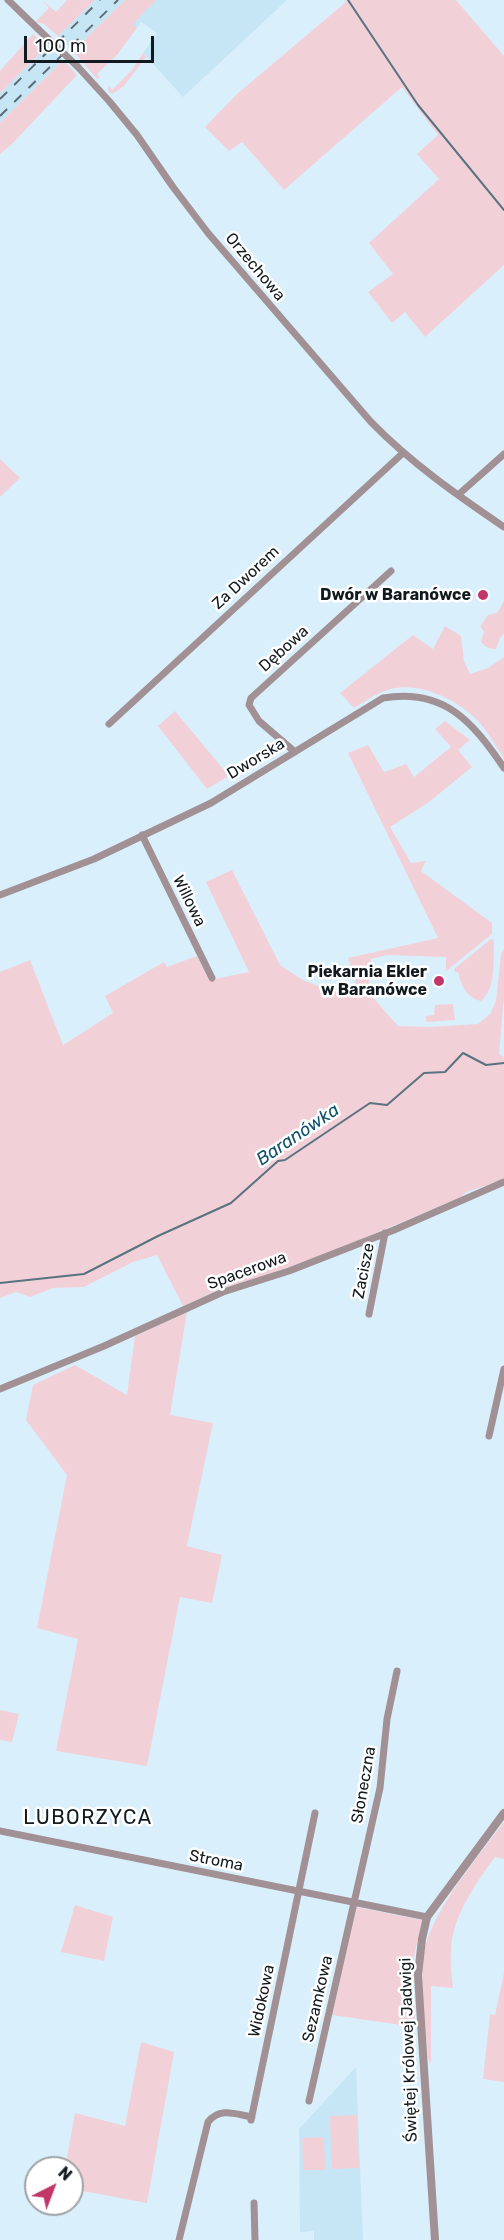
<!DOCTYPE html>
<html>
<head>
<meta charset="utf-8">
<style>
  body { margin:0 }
  #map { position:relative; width:504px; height:2240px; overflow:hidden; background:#d9f0fc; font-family:Rubik,sans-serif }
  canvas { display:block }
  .north { position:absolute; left:24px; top:2156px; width:60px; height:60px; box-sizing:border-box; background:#fff; border:2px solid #a0a3a5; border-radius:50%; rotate:42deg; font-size:16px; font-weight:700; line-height:24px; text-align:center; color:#111a1e }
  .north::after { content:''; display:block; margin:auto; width:21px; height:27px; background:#c23669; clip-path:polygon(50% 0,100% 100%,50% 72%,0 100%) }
  .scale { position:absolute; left:24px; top:36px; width:130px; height:27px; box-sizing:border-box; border:3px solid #111a1e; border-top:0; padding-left:8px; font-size:18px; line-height:21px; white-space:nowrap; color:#111a1e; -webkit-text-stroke:4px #fff; paint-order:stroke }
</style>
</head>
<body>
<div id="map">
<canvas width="504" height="2240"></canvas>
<div class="north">N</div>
<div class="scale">100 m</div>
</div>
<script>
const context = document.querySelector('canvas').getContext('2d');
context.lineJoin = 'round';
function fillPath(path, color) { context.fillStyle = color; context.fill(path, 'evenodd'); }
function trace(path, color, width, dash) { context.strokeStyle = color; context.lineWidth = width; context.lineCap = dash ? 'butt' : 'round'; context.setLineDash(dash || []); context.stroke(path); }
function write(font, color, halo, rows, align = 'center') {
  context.font = font + ' Rubik,sans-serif'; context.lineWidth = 5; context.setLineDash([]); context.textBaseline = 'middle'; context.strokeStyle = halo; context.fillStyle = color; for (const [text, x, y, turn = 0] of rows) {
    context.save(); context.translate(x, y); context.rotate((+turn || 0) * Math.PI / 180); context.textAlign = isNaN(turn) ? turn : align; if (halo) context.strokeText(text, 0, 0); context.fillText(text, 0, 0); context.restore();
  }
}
const built = new Path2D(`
  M95 0H125L73 51 58 36Z
  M156 0H287L183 97 143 53 157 33 141 22 137 28 132 24Z
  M48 46 63 60 0 123V93Z
  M356 2067 363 2240H314V2231L300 2232 299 2129Z`);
const green = new Path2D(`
  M42 0 56 12 67 0H95L58 36 44 24 35 22 49 8Z
  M125 0H156L133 24 137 28 117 55 97 74 100 77 97 79 73 51Z
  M345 0H456L504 56V265L425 337 405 312 392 323 368 292 393 274 369 243 439 179 417 154 438 135 402 87 284 190 242 142 229 151 205 127 237 94 346 2Z
  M33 34 48 46 0 93V71Z
  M143 53 146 57 124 86 112 94 108 90 109 86 112 90 132 70Z
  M63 60 77 75 12 144 0 154V123Z
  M0 459 20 478 0 497Z
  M504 601V634L500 638 496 649C489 649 484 647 481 641L484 632 480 626 488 615 497 613Z
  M445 626 461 636 464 661 470 674 488 668 504 657V758C496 747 489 734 480 723 460 701 421 681 391 689 378 692 366 701 354 708L340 693 413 635 433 649Z
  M175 711 229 776 207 789 158 726Z
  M445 721 470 740 458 750 472 767 429 802 390 827 411 863 426 861 421 871 492 923V934L446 971V957L387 955 371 959 368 992 398 1026 429 1027 478 1024 490 1014 496 1001 501 954 504 949V997L499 1054 504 1057V1180L466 1192 461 1197 343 1247 262 1277 222 1288 183 1306 157 1255 133 1262 84 1287 53 1288 30 1297 16 1292 0 1298V972L30 960 63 1045 113 1013 105 996 164 962 167 967 197 956 209 980 249 972 206 882 232 870 280 965 301 979 333 992 359 993 348 958 438 938 348 753 368 745 384 772 406 764 414 777 451 747 435 729Z
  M491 939 494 940C493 960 497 987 481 1001 466 997 462 987 458 972H455L454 969Z
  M453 1004 455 1020 426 1022V1016L434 1015 435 1005Z
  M187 1312 170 1415 213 1423 187 1546 222 1555 212 1603 180 1597 147 1766 56 1751 78 1639 37 1628 67 1475 26 1420 33 1385 75 1365 127 1395 135 1336Z
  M0 1710 19 1714 12 1742 0 1740Z
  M504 1822V1859L495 1857C476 1883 452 1917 451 1950 450 1963 452 1976 453 1988L431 1986V2064L428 2058C426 2026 418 1978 425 1947 435 1908 479 1855 504 1822Z
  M75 1905 113 1917 104 1961 61 1952Z
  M356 1907 422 1920 413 1961 415 2027 332 2015Z
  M504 1973V2082L483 2079 490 2014 495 2015Z
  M141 2042 174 2052 147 2203 72 2189V2168H65L75 2113 125 2126Z
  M357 2115 359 2168 332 2169 330 2116Z
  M324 2137 325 2170H303L302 2138Z`);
const stream = new Path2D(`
  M348 0 418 105 504 210
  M0 1283 84 1274 158 1236 231 1203 278 1161 285 1160 370 1103 387 1105 424 1073 445 1072 463 1053 486 1065 504 1063`);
const minor = new Path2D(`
  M8 0 38 29
  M78 67 109 101 137 135 173 187 208 233 371 422C411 463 457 495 504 527
  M458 495 504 454
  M109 724 403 453
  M295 752 259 721 249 705 251 698 391 571
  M142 835 212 978
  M0 895 94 859 211 803 383 698C444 688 472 721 504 768
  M369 1314 385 1233
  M0 1389 104 1346 223 1292 289 1271 394 1230 504 1182
  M489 1436 504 1369
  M0 1831 427 1917
  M309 2101 380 1788 387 1719 397 1671
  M251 2120 315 1813
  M254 2203 255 2240
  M179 2240 208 2122C220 2107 235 2114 252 2117`);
const tertiary = new Path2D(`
  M435 2240 418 1975 422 1939 427 1917 504 1813`);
const rail = new Path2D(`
  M0 99 100 0
  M0 116 118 0`);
const minorBridge = new Path2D(`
  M38 29 78 67`);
const markers = [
  [483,595,6,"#c23669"],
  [439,981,6,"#c23669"]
];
const streetNames = [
  ["Orzechowa",255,267,50],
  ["Za Dworem",246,578,-43],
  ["Dębowa",284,649,-42],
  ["Dworska",256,759,-31],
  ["Willowa",189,901,64],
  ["Spacerowa",247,1271,-20],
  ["Zacisze",364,1271,-79],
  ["Słoneczna",364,1785,-80],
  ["Stroma",216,1861,11],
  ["Sezamkowa",318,1999,-77],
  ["Widokowa",262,2001,-78],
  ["Świętej Królowej Jadwigi",409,2050,-92]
];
const poiNames = [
  ["Dwór w Baranówce",471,595],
  ["Piekarnia Ekler",427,972],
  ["w Baranówce",427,990]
];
const waterNames = [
  ["Baranówka",298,1135,-34]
];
const quarterNames = [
  ["LUBORZYCA",88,1818]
];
fillPath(built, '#c6e5f5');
fillPath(green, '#f2d0d8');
trace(stream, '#58737f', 2);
trace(minor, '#a19094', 7);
trace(tertiary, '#a19094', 8);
trace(rail, '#5e6d74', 2, [10, 10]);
trace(minorBridge, '#a19094', 7);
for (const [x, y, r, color] of markers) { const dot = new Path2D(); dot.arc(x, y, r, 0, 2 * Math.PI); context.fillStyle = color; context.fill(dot); trace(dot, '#fff', 2); }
write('16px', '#111a1e', '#fff', streetNames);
write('bold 16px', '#111a1e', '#fff', poiNames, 'right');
write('italic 18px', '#0f526b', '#fff', waterNames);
context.letterSpacing = '1.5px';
write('20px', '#111a1e', '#fff', quarterNames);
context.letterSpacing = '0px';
</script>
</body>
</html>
